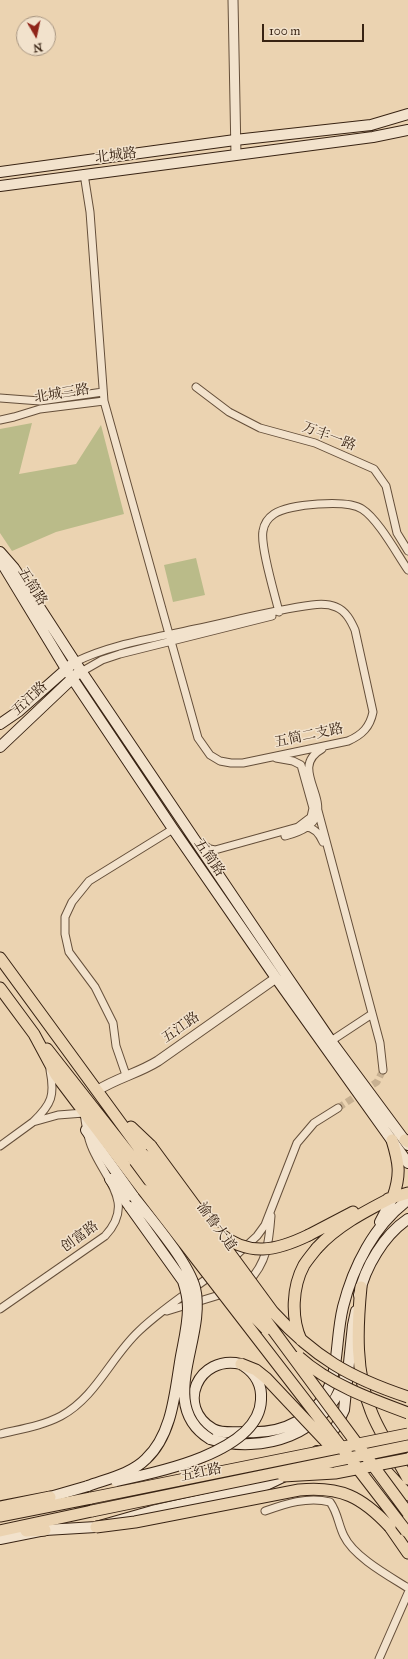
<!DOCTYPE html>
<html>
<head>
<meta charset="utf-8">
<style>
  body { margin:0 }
  #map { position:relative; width:408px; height:1659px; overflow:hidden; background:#ebd3b1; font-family:"IM FELL Great Primer",serif }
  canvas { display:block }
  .north { position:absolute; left:16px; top:16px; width:40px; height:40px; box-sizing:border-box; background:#f2e2cc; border:1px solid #a89682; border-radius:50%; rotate:171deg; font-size:11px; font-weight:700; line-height:16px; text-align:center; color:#382313 }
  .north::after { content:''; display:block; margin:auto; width:14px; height:18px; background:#8f2418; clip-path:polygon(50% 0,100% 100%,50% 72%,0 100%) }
  .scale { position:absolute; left:262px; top:24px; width:102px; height:18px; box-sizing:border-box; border:2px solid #382313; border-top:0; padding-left:5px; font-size:12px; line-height:14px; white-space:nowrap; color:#382313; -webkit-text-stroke:3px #f2e2cc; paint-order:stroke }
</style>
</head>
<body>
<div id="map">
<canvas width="408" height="1659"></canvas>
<div class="north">N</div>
<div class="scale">100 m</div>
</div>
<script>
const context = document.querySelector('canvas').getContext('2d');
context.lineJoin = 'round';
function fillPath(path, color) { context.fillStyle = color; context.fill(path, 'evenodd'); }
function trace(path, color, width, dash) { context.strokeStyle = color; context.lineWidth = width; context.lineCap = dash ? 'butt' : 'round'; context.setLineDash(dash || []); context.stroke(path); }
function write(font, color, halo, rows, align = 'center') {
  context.font = font + ' "IM FELL Great Primer","Noto Serif SC",serif'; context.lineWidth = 3; context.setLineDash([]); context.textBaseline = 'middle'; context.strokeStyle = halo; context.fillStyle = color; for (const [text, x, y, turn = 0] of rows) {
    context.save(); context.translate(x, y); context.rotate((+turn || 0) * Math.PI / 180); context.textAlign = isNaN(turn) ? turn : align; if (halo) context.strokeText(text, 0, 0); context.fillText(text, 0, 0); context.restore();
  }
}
const green = new Path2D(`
  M32 423 19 474 76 464 101 425 124 514 56 532 12 551 0 533V429Z
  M196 558 205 595 173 602 164 565Z`);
const minorTunnel = new Path2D(`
  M338 1108 377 1082 383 1070`);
const minor = new Path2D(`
  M196 387 229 412 260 428 315 443 374 469 386 486 397 533 408 551
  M0 398 40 401 103 392
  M0 420 14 417 40 409 104 401
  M279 612C275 595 260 546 263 531 264 524 268 518 274 514 289 504 347 499 362 509 378 519 397 554 408 570
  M75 662C111 644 155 638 195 629 233 621 273 610 312 605 319 604 329 604 336 607 346 611 351 621 355 630L373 712C370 727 362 735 348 741L243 763H231L220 761 210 755 198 738 104 401 90 212 84 174
  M81 672 102 660 120 654 272 616
  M317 807 380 1043 383 1070
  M305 827C314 827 320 835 323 842
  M285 836C358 817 280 772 322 749
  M198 842 210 849 215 850 298 827 311 817 313 808 301 765 293 761 276 758
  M331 1041 372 1014
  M126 1075 116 1046 113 1023 95 987 69 952 65 934V917L72 902 89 881 173 829
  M0 1146 33 1122
  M231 1260 257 1236 265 1225 297 1143 314 1123 338 1108
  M248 1282C267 1263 269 1242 271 1216
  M0 1309 105 1236C134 1205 109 1183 95 1154 88 1141 86 1127 84 1113L58 1115 33 1122C52 1104 55 1095 50 1070
  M167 1311 226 1293
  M0 1434C21 1429 42 1426 61 1416 96 1397 111 1357 139 1331 161 1310 187 1293 212 1275
  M265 1511C285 1504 308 1496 330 1502 338 1513 338 1524 344 1536 354 1557 389 1576 408 1588
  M379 1659 408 1593`);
const tertiary = new Path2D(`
  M233 0 236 155
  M98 1090C117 1078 139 1073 158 1061L276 978`);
const secondary = new Path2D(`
  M0 172 235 140 371 125 408 114
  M0 186 373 137 408 130
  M0 552 14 568 75 662 284 972 331 1041 408 1145
  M0 560 66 669 173 829 276 978 408 1163
  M0 724 19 711 71 665
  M0 747 77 674
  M86 1130 134 1197
  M110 1179 130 1207
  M380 1222 393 1197
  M359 1295C365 1267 384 1235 408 1219
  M241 1364C198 1354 175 1407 213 1429 222 1434 236 1432 246 1432 263 1433 282 1430 296 1422 345 1395 332 1352 343 1307 353 1267 374 1225 408 1200
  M210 1439C262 1455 327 1434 344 1379
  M328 1439 337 1425 344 1410 353 1325 356 1311
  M43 1499 88 1486
  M0 1539 45 1530 96 1527 152 1511 264 1486 287 1475 317 1451`);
const primary = new Path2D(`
  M405 1140 408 1142`);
const trunk = new Path2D(`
  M0 958 144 1155
  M0 988 34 1034 56 1075 143 1190
  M47 1049 135 1161
  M131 1127 151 1146
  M388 1199 408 1193
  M309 1235 353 1212
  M317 1248C338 1225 366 1211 393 1197 401 1174 399 1163 392 1140
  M361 1287C357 1328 355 1372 371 1411 380 1435 396 1456 408 1479
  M375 1459 408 1495
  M0 1507 50 1497
  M0 1516 91 1498
  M390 1527 408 1553
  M0 1531 92 1511
  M26 1531 45 1530`);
const secondaryBridge = new Path2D(`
  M134 1197C152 1220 188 1262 195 1288 207 1338 155 1405 210 1439
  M116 1481C156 1473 259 1452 261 1400 262 1386 256 1374 244 1366
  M88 1486C107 1479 131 1474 146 1459 173 1434 175 1390 181 1356 184 1340 188 1324 188 1308 188 1298 186 1290 183 1281L130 1207`);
const trunkBridge = new Path2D(`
  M151 1146 273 1312C314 1357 350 1378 408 1397
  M144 1155 408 1513
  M135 1161 237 1299 266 1329
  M143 1190 406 1531
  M219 1233C249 1257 276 1251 309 1235
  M301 1340C291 1318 292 1287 304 1265 308 1259 313 1253 317 1248
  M299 1357C329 1384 370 1399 408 1413
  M241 1364 256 1370 266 1378 333 1449
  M283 1476 335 1473 408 1459
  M91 1498 408 1434
  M92 1511 408 1446
  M96 1527 135 1522 299 1490C341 1486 362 1497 390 1527`);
const streetNames = [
  ["北城路",116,156,-7],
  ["北城三路",62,394,-9],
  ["万丰一路",329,437,21],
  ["五简路",32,587,58],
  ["五江路",30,699,-43],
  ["五简二支路",309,736,-12],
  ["五简路",209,858,55],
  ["五江路",181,1028,-35],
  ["渝鲁大道",216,1227,54],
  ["创富路",80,1237,-36],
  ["五红路",201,1473,-12]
];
fillPath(green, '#babb89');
trace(minorTunnel, '#c7b091', 7, [7, 3.5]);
trace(minor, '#654f3a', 9);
trace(tertiary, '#654f3a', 11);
trace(secondary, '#382313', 12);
trace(primary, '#382313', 13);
trace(trunk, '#382313', 13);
trace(minor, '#f2e2cc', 7);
trace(tertiary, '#f2e2cc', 9);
trace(secondary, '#f2e2cc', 10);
trace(primary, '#ebd3b1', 11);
trace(trunk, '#ebd3b1', 11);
trace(secondaryBridge, '#382313', 12, []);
trace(trunkBridge, '#382313', 13, []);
trace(secondaryBridge, '#f2e2cc', 10);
trace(trunkBridge, '#ebd3b1', 11);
write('14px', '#382313', '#f2e2cc', streetNames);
</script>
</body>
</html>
